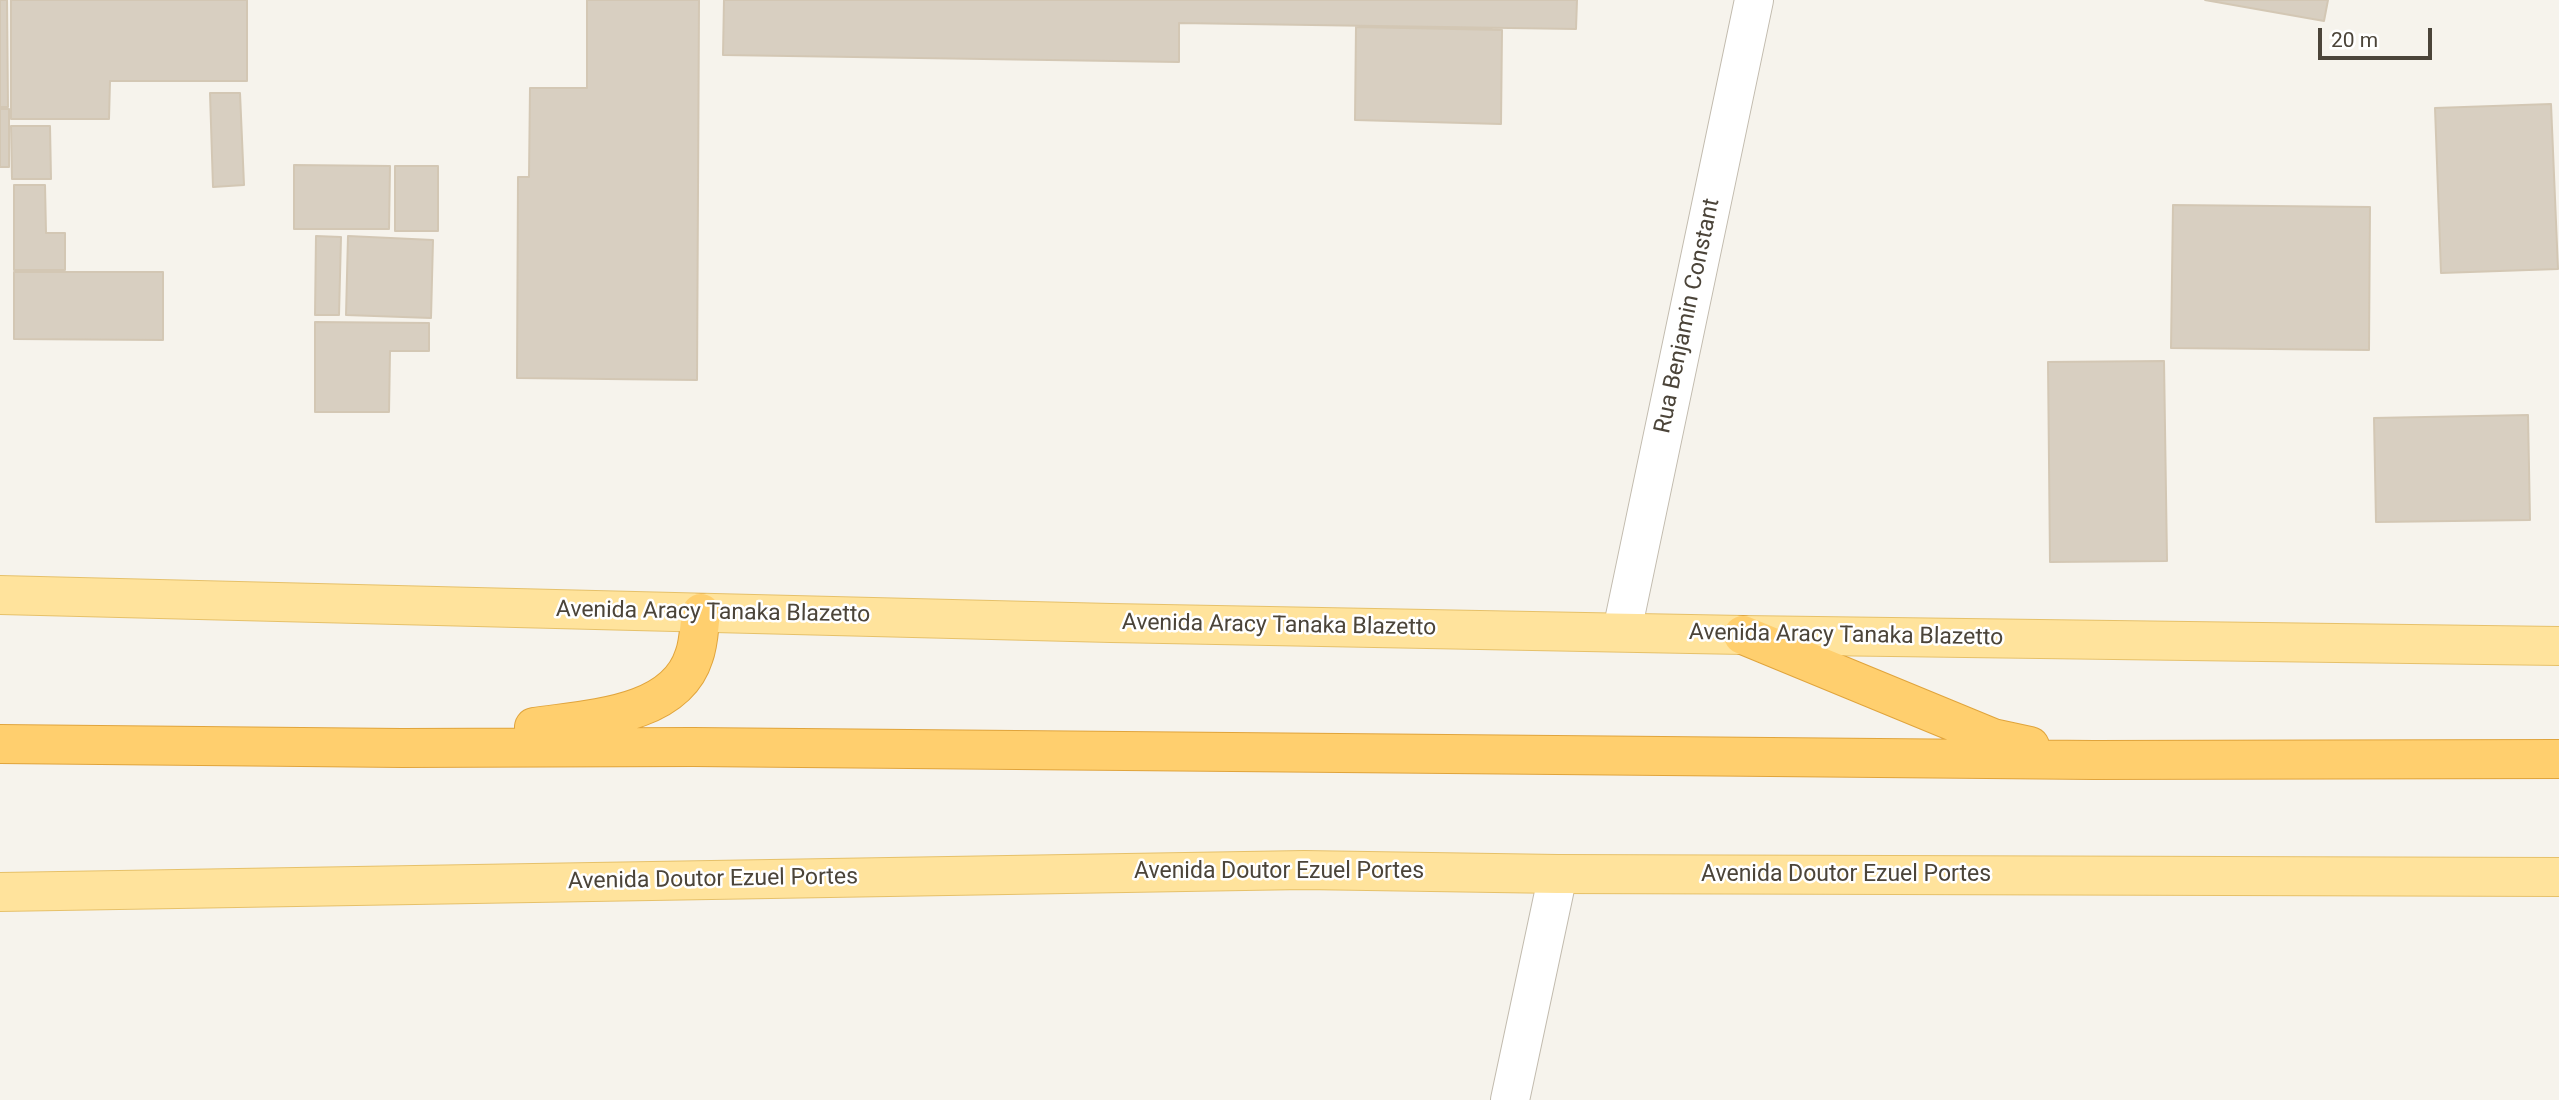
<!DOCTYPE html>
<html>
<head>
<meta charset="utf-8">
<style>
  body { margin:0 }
  #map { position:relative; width:2559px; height:1100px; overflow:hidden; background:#f6f3ec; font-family:Roboto,sans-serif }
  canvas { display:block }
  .scale { position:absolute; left:2318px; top:28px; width:114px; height:32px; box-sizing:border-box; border:4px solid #4b4439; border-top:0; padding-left:9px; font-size:21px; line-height:24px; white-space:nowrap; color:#4b4439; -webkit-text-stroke:5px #fff; paint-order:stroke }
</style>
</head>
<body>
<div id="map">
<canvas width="2559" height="1100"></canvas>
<div class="scale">20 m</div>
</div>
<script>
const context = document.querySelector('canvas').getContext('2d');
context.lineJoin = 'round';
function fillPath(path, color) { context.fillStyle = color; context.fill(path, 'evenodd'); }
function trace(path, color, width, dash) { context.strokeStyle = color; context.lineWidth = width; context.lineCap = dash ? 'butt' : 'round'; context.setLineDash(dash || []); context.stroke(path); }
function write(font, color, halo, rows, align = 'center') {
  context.font = font + ' Roboto,sans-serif'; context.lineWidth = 5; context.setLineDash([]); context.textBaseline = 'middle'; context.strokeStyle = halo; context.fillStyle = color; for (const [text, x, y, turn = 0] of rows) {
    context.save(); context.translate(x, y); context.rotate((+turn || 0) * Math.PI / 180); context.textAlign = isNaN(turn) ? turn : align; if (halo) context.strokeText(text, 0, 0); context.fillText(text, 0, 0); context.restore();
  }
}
const building = new Path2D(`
  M0 0H7L8 107H0Z
  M11 0H247V81H110L109 119H11Z
  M587 0H699L697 380 517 378 518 177H529L530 88H587Z
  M724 0H1577L1576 29 1179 23V62L723 55Z
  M2205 0H2328L2324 21Z
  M1356 27 1502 30 1501 124 1355 120Z
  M210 93H240L244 185 213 187Z
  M2551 104 2558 269 2441 273 2435 108Z
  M0 109H9V167H0Z
  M11 126H50L51 179H12Z
  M294 165 390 166 389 229H294Z
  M395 166H438V231H395Z
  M14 185H45L46 233H65V270H14Z
  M2173 205 2370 207 2369 350 2171 348Z
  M316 236 341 237 339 315H315Z
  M348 236 433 240 431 318 346 315Z
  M14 272H163V340L14 339Z
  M315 322 429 323V351H390L389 412H315Z
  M2164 361 2167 561 2050 562 2048 362Z
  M2528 415 2530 520 2376 522 2374 418Z`);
const minor = new Path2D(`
  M1622 631 1754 0
  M1510 1100 1558 874`);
const major = new Path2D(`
  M0 595 1111 623 1743 635 2559 646
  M0 892 1304 870 1558 874 2559 877`);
const highway = new Path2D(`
  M1743 635 1993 738 2030 746
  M534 727C587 719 675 717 694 656 699 643 699 626 701 613
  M0 744 402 748 693 747 2094 760 2559 759`);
const streetNames = [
  ["Rua Benjamin Constant",1688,316,-78],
  ["Avenida Aracy Tanaka Blazetto",713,613,1],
  ["Avenida Aracy Tanaka Blazetto",1279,626,1],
  ["Avenida Aracy Tanaka Blazetto",1846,636,1],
  ["Avenida Doutor Ezuel Portes",1279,872],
  ["Avenida Doutor Ezuel Portes",1846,875],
  ["Avenida Doutor Ezuel Portes",713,880,-1]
];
fillPath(building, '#d8cfc1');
trace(building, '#d3c7b4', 2);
trace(minor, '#c2bbae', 40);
trace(major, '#e6c16a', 40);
trace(highway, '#e0a43c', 40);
trace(minor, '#fff', 38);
trace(major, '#ffe39c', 38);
trace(highway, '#ffcf6e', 38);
write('23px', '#4b4439', '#fff', streetNames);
</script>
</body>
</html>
